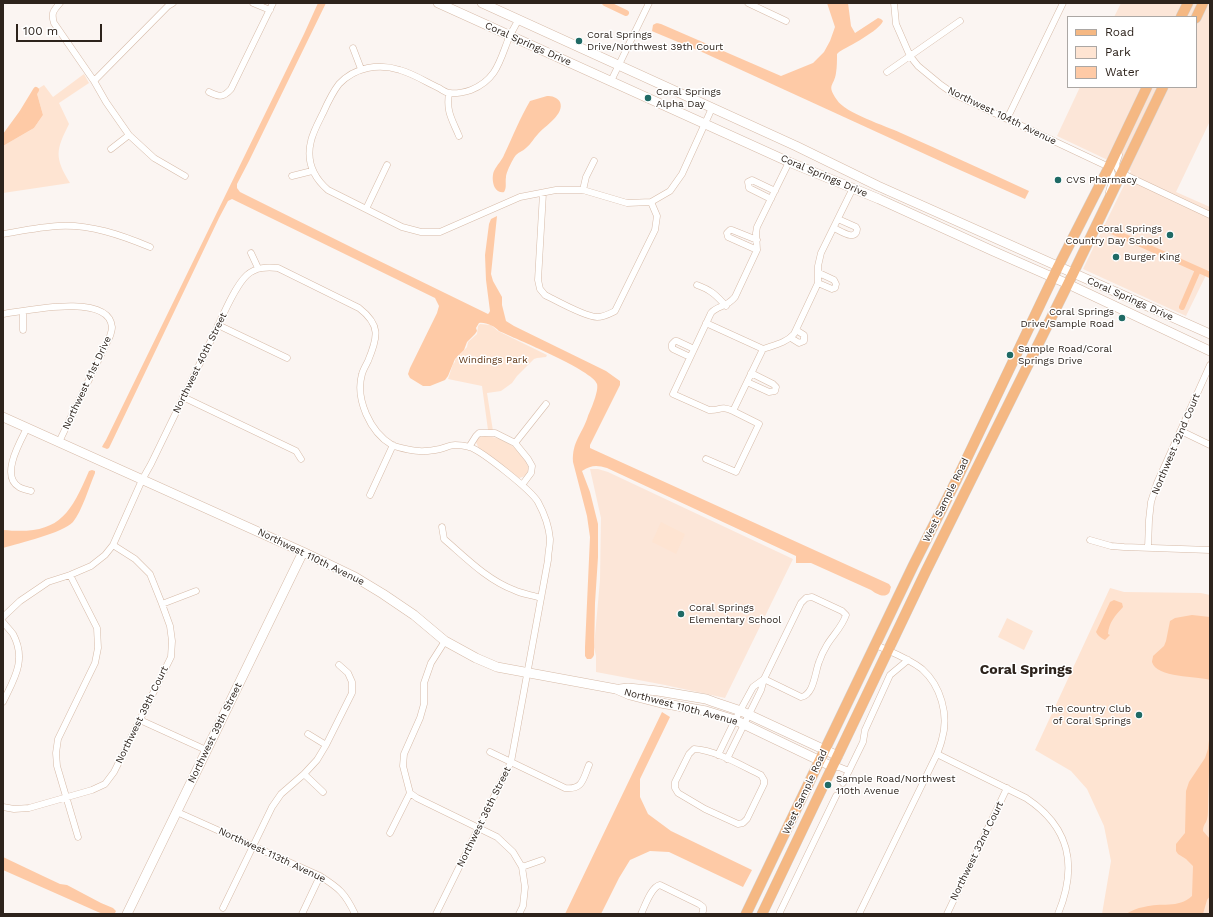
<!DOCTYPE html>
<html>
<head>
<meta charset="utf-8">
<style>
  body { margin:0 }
  #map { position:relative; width:1213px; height:917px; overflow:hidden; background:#fbf5f2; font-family:"Work Sans",sans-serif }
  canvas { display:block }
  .frame { position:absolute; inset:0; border:4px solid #2d231c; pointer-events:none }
  .legend { position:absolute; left:1067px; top:16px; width:130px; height:72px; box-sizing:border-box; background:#fff; border:1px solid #aba7a4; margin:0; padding:5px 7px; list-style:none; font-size:12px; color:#2d231c }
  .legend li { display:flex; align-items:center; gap:8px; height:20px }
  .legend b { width:20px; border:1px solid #aba7a4 }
  .scale { position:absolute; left:16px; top:24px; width:86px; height:18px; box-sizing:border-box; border:2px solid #2d231c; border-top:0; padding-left:5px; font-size:12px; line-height:14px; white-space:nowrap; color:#2d231c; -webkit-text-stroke:3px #fff; paint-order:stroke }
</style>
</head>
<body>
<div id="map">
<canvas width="1213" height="917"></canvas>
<div class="frame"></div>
<ul class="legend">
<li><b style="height:5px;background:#f5b883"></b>Road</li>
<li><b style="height:11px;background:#fee4d2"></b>Park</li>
<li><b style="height:11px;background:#fecaa6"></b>Water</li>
</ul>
<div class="scale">100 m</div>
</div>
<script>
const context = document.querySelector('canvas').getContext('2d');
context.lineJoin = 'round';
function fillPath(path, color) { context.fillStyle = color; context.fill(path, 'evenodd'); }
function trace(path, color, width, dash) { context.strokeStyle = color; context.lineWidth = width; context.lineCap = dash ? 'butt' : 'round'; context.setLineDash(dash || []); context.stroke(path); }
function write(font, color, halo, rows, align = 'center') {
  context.font = font + ' "Work Sans",sans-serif'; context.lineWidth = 3; context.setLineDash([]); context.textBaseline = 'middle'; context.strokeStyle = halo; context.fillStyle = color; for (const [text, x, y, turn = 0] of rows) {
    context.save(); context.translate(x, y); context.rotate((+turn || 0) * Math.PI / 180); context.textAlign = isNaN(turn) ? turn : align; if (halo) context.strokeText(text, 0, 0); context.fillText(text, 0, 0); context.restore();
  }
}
const built = new Path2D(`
  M1121 3H1210V121L1176 192 1210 207V267L1186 316 1083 269 1131 171 1057 136 1080 87H1196V17H1114Z
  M590 469H598L608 472 793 559 725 698 665 685 596 672V656L594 647 600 580 601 518Z`);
const green = new Path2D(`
  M84 74 89 83 59 103 69 124C56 150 54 157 70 183L3 193V146L34 128 43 115 36 90 44 85 53 97Z
  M480 324 491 325 498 331 547 355 546 357 537 358 534 359 517 376 512 383 501 391 487 393 493 431 488 430 482 386 448 379 453 364 455 362V360L467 347 468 342 477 334 478 326Z
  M485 436C493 437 499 438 506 442 516 447 535 464 526 476L519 478 479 449 476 442C478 437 480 437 485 436Z
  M661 522 685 534 676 554 652 542Z
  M1110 588 1124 592 1201 593 1210 595V914H1102L1111 861 1104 826 1087 789 1071 771 1035 750Z
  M1007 618 1033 631 1024 650 998 637Z`);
const water = new Path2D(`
  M318 3H326L249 161 237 184V188L240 192 363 253 488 314 489 313 490 311 486 280 485 255 489 224 491 219 497 216 491 274 493 281 502 297V305L506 321 514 326 606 371 620 381V385L590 445V448L889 584 891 587C890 589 890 592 889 593 884 599 875 593 871 590L811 563H796V556L607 468C597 465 591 465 582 471L590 492 598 524V557L595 603 594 655 593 657 591 659H587L585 656V647L590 537 587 516 573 462C572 441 582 435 588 416 591 409 599 391 597 384 594 371 514 338 499 331 494 326 486 322 479 323L476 328 477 331 475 334 467 342 464 350 455 359 448 376 445 380 430 386H423L410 378 408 374 410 368 437 313 439 306 435 298 232 199 228 201 219 218 109 448 107 449 102 447 103 445 106 440 304 34Z
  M827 3H848L851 26 855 33 878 18 881 19 883 21C879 31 849 46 839 52L837 54C837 60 837 67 836 73 834 87 826 84 837 100 845 113 886 126 901 133 944 152 986 171 1029 191L1025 199 951 166 702 52 654 32 652 31 653 25C656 23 657 23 661 24L781 76 813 63 824 52 830 41 835 27Z
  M36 90 43 115 34 128 3 146V139L22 113Z
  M547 96C552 96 557 97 560 102 565 114 545 126 538 134 534 138 531 144 526 148 523 151 519 152 516 155 513 158 506 173 506 177 505 183 507 187 504 192 493 194 491 178 494 171 497 165 502 160 504 155 513 136 520 118 530 101Z
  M92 470 95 471V473C89 487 82 511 73 522 63 533 19 543 3 548V530C57 535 69 518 89 471Z
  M1114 600 1122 603 1123 607C1115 616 1109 622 1108 634L1110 635 1105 640C1101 638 1098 636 1096 632L1110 602Z
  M1192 615 1210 617V680C1198 676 1156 678 1152 662 1152 660 1153 658 1153 656L1164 646 1166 641 1170 621 1175 618Z
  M662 712 670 717 640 779V797L648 814 671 831 752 870 743 887 669 852 650 851 630 860 619 878 601 914H565Z
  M1210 732 1208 808C1208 813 1208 818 1206 822 1204 825 1203 827 1203 831L1210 839V896L1207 900 1203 914H1126C1131 911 1137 908 1144 907 1161 902 1178 909 1192 896L1193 866 1186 859 1178 854 1176 851V844L1185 833 1186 791 1189 782 1205 758 1208 749Z
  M3 857 43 876 60 884 67 885 101 903 113 908 116 911 115 913 103 914 98 912 3 870Z`);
const canal = new Path2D(`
  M605 3 626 13
  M3 139 22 113 36 90
  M1105 228 1210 275
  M1182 307 1198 270`);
const street = new Path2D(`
  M60 3C53 11 51 13 54 23L94 81 106 102 129 135 111 149
  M253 3 270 10
  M748 3 786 21
  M894 3 896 24 910 56 918 66 941 85 954 94 1109 167C1115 174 1111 184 1109 192
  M519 19C516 24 513 30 510 35 500 59 498 79 471 90 466 92 456 94 450 93 447 93 442 90 439 88 426 82 414 74 400 70 379 63 355 67 339 84 332 93 327 104 323 113 318 123 313 132 311 141 306 161 313 177 328 190L402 227 421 232H440L520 197 556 190H583L627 203 651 202 670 191 682 174 712 108
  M353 48 361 69
  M887 72 960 21
  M94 81 168 6 173 3
  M611 81 649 3
  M209 92C219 97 223 98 231 89L273 3
  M449 93C446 112 452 119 459 136
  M1007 119 1063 3
  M129 135 154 158 185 176
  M1119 155C1116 164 1114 166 1121 173L1210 215
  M292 176 312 171
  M583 190 586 177 594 161
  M543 193 538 280 540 289 545 295C557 301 585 317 597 317 604 317 609 314 615 311L655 230 657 216 651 202
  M771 199 749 188 748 182 752 180 775 191
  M366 209 387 165
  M834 228C841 231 856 242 857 229L856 227 838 219
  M3 234C21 231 40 227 58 226 90 224 121 235 150 247
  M757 250 728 237 727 233 730 230H732L757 240
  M251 253 258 268
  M818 283 832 289 835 288 836 284 834 280 819 273
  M697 285C711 290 716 295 726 306
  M23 311V330
  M3 314C25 311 109 292 112 327 112 329 111 333 110 336L59 442
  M706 323 763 349
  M218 325 287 358
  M791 338 799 343 804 341V335L796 330
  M690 357 673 349 672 348V344L675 341H677L694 349
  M747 382 769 392 775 391 776 387 773 384 751 373
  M183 397 296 451 301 459
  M733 411C720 405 720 411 709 410L673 394 711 313C718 305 726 308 735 297L757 250 756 233 757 227 789 162
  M27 428C20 442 0 476 19 487 22 489 27 490 31 491
  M1181 431 1210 445
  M515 443 546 404
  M469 447 476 436 479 433H495L515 443 528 459 532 466 531 473 522 485
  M706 459 736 472 759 424 733 411 763 349C774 345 786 343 794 334L818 283V266L821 253 853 188
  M370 495 393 445
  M442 527 444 539C465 557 487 580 514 590 522 594 532 595 541 598
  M1090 540 1111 546 1124 547 1210 550
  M1148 548 1149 520 1151 502 1157 483 1210 365
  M70 575 97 628 98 648 95 663 58 739 56 753 57 766 78 837
  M162 604 196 591
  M3 617 20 601 48 582 70 575 91 566 105 555 113 545 142 480 151 464C172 420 194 375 216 330 223 315 235 286 247 275 256 267 267 267 278 268L359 308C381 325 378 337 368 361 366 365 363 370 362 374 355 399 370 432 392 445 399 448 417 452 425 451 430 451 435 450 440 449 445 448 450 445 455 445 459 445 466 446 470 447 483 452 531 490 538 502 544 513 549 527 550 539 550 546 548 553 548 560L511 762 436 914
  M3 622C6 626 10 630 13 634 27 660 14 679 3 702
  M876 645C891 652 908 658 922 669 941 686 949 715 942 739 941 744 939 749 937 754L1026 798C1070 827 1078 866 1058 914
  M140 720 206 750
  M308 734 326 745
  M694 749C716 750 742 766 761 775L764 780V784L747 819 743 823 738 824 705 809 678 793 675 788V782L689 754Z
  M490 752 565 788C583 790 583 779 589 765
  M718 755 735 720 753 687 764 679
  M727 759 761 690 764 679 801 603 806 598 812 597 842 611 846 615C842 627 833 635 827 645 824 650 821 656 819 662 815 672 814 695 801 697L764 679
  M833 767H839L849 771
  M304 774 323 792
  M843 783 863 742 865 730 890 675 908 660
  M410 793 417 798 497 837 513 852 522 867 525 887 523 906 519 914
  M410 793 403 766 404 754 420 718 424 704V683L431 663 445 641
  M3 807 14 809 29 808 92 790 105 784 114 772 171 657 172 641 170 626 162 604 150 574 135 559 113 545
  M177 812 320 876C339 888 345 893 355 914
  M390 833 410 793
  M522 867 542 860
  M223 908 272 807 281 794 304 774 317 760 326 745 352 693V682L348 673 339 665
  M780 912 836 796
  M302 914 320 876
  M641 914C645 906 651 887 660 885L699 904 703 907V911L702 914
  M859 914 937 754
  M947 914 1007 788`);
const secondary = new Path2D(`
  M438 3 789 162 879 199 993 251 1068 284 1210 351
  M482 3 796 146 878 186 1210 334
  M3 417 303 552 355 577 383 594 414 615 445 641 476 658 497 667 616 689 630 695 661 703 706 711 735 720 833 767
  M620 689 628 688 658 691 706 699 714 702 741 711 838 756
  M127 914 303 552`);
const primary = new Path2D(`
  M1181 17 1188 3
  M1196 18 1203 3
  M746 914 913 566 957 479 1058 267 1109 167 1147 87
  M762 914 926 571 1068 284 1163 87`);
const markers = [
  [579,41,4,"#1f6a65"],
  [648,98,4,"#1f6a65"],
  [1058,180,4,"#1f6a65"],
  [1170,235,4,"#1f6a65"],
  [1116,257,4,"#1f6a65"],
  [1122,318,4,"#1f6a65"],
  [1010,355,4,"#1f6a65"],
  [681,614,4,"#1f6a65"],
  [1139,715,4,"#1f6a65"],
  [828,785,4,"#1f6a65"]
];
const poiNames = [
  ["Coral Springs",587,35],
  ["Drive/Northwest 39th Court",587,47],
  ["Coral Springs",656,92],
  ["Alpha Day",656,104],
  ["CVS Pharmacy",1066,180],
  ["Coral Springs",1162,229,"right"],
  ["Country Day School",1162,241,"right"],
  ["Burger King",1124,257],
  ["Coral Springs",1114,312,"right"],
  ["Drive/Sample Road",1114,324,"right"],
  ["Sample Road/Coral",1018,349],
  ["Springs Drive",1018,361],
  ["Coral Springs",689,608],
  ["Elementary School",689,620],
  ["The Country Club",1131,709,"right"],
  ["of Coral Springs",1131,721,"right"],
  ["Sample Road/Northwest",836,779],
  ["110th Avenue",836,791]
];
const streetNames = [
  ["Coral Springs Drive",528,44,24],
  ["Northwest 104th Avenue",1002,116,26],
  ["Coral Springs Drive",824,176,23],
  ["Coral Springs Drive",1130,299,24],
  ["Northwest 40th Street",200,363,-64],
  ["Northwest 41st Drive",87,383,-65],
  ["Northwest 32nd Court",1176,444,-67],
  ["West Sample Road",946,500,-64],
  ["Northwest 110th Avenue",311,557,26],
  ["Northwest 110th Avenue",681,707,15],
  ["Northwest 39th Court",142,715,-64],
  ["Northwest 39th Street",215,733,-64],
  ["West Sample Road",805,792,-65],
  ["Northwest 36th Street",484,817,-64],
  ["Northwest 32nd Court",977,851,-64],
  ["Northwest 113th Avenue",272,855,25]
];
const parkNames = [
  ["Windings Park",493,360]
];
const districtNames = [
  ["Coral Springs",1026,670]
];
fillPath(built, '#fce6d8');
fillPath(green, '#fee4d2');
fillPath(water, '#fecaa6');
trace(canal, '#fecaa6', 6);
trace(street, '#d6baa7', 7);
trace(secondary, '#d6baa7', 10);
trace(primary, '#d5d3d2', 11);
trace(street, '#fff', 6);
trace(secondary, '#fff', 9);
trace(primary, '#f5b883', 10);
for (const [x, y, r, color] of markers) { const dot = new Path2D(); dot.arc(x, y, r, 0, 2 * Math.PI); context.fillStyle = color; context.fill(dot); trace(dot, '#fff', 1.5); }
write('10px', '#2d231c', '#fff', poiNames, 'left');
write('10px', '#2d231c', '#fff', streetNames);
write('10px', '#5f3514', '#fff', parkNames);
write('bold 14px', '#2d231c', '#fff', districtNames);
</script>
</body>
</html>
